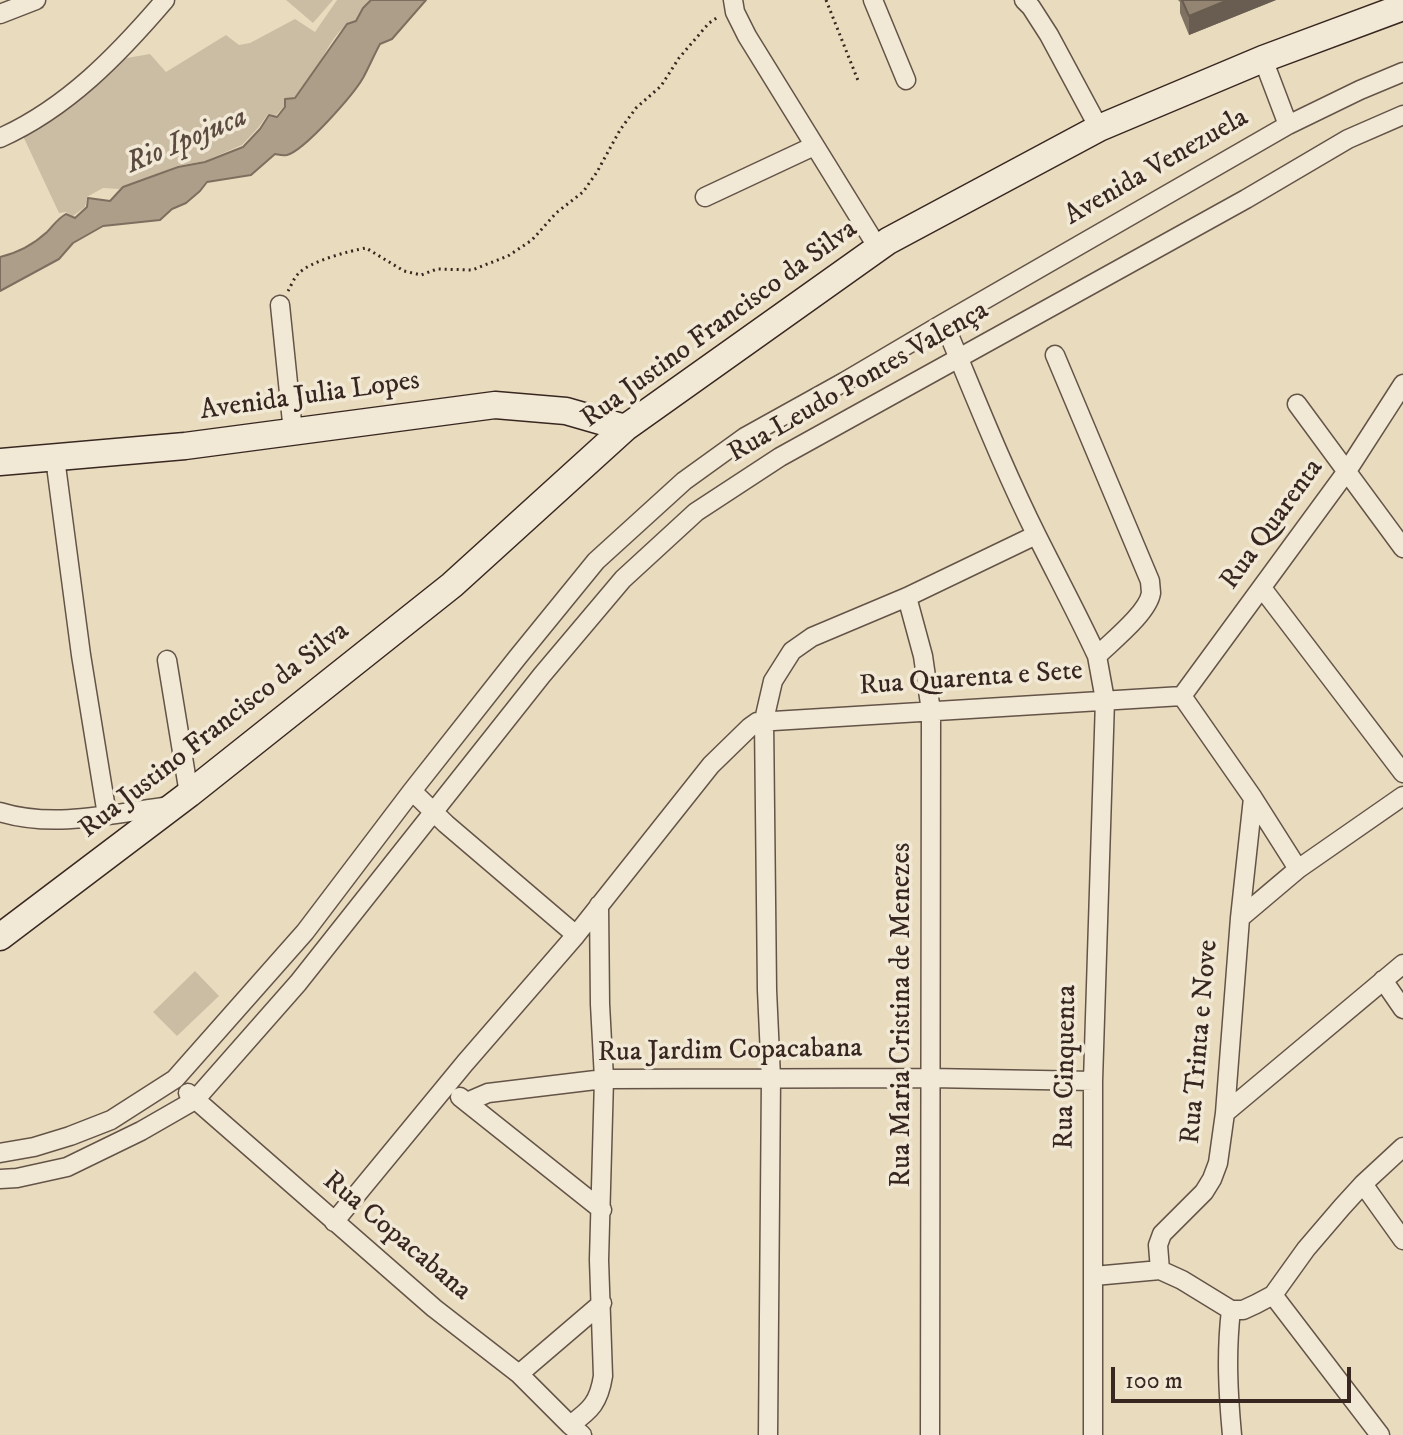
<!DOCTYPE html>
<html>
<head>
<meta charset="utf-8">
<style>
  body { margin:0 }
  #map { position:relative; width:1403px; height:1435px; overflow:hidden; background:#e9dcbe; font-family:"IM FELL DW Pica",serif }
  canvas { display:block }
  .scale { position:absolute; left:1111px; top:1367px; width:240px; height:36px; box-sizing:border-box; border:4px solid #382721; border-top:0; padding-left:10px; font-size:24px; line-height:28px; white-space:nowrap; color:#382721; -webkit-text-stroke:6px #f1e8d5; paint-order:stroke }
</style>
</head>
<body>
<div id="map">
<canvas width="1403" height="1435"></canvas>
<div class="scale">100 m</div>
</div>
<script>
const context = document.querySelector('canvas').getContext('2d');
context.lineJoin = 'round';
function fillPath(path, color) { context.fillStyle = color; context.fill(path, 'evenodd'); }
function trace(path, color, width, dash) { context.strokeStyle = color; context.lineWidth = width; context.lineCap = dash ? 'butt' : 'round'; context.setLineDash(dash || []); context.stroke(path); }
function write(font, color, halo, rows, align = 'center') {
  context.font = font + ' "IM FELL DW Pica",serif'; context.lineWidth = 7; context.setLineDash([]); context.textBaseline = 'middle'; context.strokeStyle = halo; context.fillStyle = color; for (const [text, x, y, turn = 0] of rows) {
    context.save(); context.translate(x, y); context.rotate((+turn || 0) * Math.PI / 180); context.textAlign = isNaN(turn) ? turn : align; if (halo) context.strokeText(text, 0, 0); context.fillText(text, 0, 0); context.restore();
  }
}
const green = new Path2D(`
  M286 0H333L313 23Z
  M337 0H370L363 7 356 21C336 26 326 54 315 70 309 79 301 88 295 97L284 99V107L276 115 268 114 258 128 242 145 205 161 177 166 119 189 103 188 87 197 85 207 73 216 66 212 59 213 23 136 121 59 150 54 166 72 226 35 239 45 250 43 295 19 315 32Z
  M195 971 219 996 177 1036 153 1012Z`);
const water = new Path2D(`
  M371 0H426L392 39 380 44C374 55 369 67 363 78 353 95 305 150 287 155 282 156 280 155 275 154L251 175 207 182 200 191 186 203 172 209 160 220 103 226 73 243 59 259 0 291V257C17 253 34 244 47 232 54 225 57 219 66 214L75 218 87 207 88 198 110 201 123 187 178 167 205 162 243 147 260 129 269 115 277 117 285 107V99L295 98 347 24 356 21 363 8Z`);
const path = new Path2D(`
  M826 0 859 83
  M288 291C291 286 294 278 298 274 310 261 349 251 366 248L404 271 421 275 437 269 472 270 508 256 532 240 556 213 583 192 597 172 620 130 636 108 661 86 679 58 709 23 718 17`);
const street = new Path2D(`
  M733 0 735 12 747 36 878 248
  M873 0 906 80
  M1024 0 1031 7 1049 35 1099 128
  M0 14 36 0
  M1263 59 1288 125
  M0 138C67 108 118 55 165 0
  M705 197 814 146
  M280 305 293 432
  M944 323C974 394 1002 466 1037 536 1057 576 1078 615 1097 656
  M1055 355 1150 581C1150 582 1151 592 1151 593 1148 613 1111 642 1097 656L1105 700 1093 1081V1435
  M1297 404 1403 548
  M55 458 81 655 107 815
  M1262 588 1403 773
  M907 597 923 656 931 711 930 1435
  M167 660 189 794
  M1182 696 1347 471 1403 384
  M1182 696 1253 798 1298 869
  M412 791 446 824 576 935
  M0 812C55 829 116 813 171 806
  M1240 918 1298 869 1403 796
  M1383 980 1403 1009
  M188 1093 434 1308 519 1374 570 1425 582 1435
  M460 1097 602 1210
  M467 1102 488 1093 604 1079 931 1078 1093 1081
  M1225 1113 1403 964
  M0 1153 34 1147 70 1136 111 1120 175 1079 305 932 412 791 517 658 596 561 684 481 745 437 844 382 944 323 1288 125 1360 90 1403 72
  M0 1179 17 1178 67 1167 141 1131 195 1100 298 983 542 675 623 579 696 512 780 457 1246 199 1348 139 1403 115
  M1363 1184 1403 1240
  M334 1222 465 1063 576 935 711 765 750 727 757 722 1182 696
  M1160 1270 1158 1245 1162 1234 1204 1192 1212 1179 1218 1163 1225 1113 1240 918 1253 798
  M1094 1276 1160 1270 1182 1280 1231 1310H1243L1256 1304 1273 1295 1306 1249 1342 1207 1363 1184 1403 1147
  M1273 1295 1380 1435
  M1231 1310C1226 1353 1228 1392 1232 1435
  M519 1374 602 1303
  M570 1425C591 1410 599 1402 603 1376L599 1260 604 1079 600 1004 599 905
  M768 1435 771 1078 767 990 764 720 773 681 792 651 812 637 907 597 1036 535`);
const secondary = new Path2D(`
  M0 462 185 446 495 405 566 411 625 428
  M0 937 189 794 452 585 625 428 888 241 1099 128 1263 59 1403 7`);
const wall = new Path2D(`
  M1178 0H1276L1189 35 1180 13V2Z`);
const shadedWall = new Path2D(`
  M1228 0H1276L1189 35V16Z`);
const building = new Path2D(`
  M1182 0H1228L1189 16Z`);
const streetNames = [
  ["Avenida Venezuela",1157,168,-30],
  ["Rua Justino Francisco da Silva",720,325,-36],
  ["Rua Leudo Pontes Valença",859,383,-30],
  ["Avenida Julia Lopes",310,397,-8],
  ["Rua Quarenta",1273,525,-54],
  ["Rua Quarenta e Sete",971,680,-4],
  ["Rua Justino Francisco da Silva",215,731,-38],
  ["Rua Maria Cristina de Menezes",903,1015,-90],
  ["Rua Trinta e Nove",1201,1042,-85],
  ["Rua Jardim Copacabana",730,1052,-1],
  ["Rua Cinquenta",1067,1067,-89],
  ["Rua Copacabana",396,1237,40]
];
const waterNames = [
  ["Rio Ipojuca",187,142,-23]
];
fillPath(green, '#cbbda3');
fillPath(water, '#ad9e89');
trace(water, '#7e6e5f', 2);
trace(street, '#645448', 21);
trace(secondary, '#382721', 29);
trace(path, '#382721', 3, [2, 4]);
trace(street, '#f1e8d5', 18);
trace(secondary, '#f1e8d5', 26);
fillPath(wall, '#7f7263');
fillPath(shadedWall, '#685d50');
fillPath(building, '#948573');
trace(building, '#685d50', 2);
write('28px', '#382721', '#f1e8d5', streetNames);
write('italic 30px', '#5b4b40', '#f1e8d5', waterNames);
</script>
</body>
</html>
